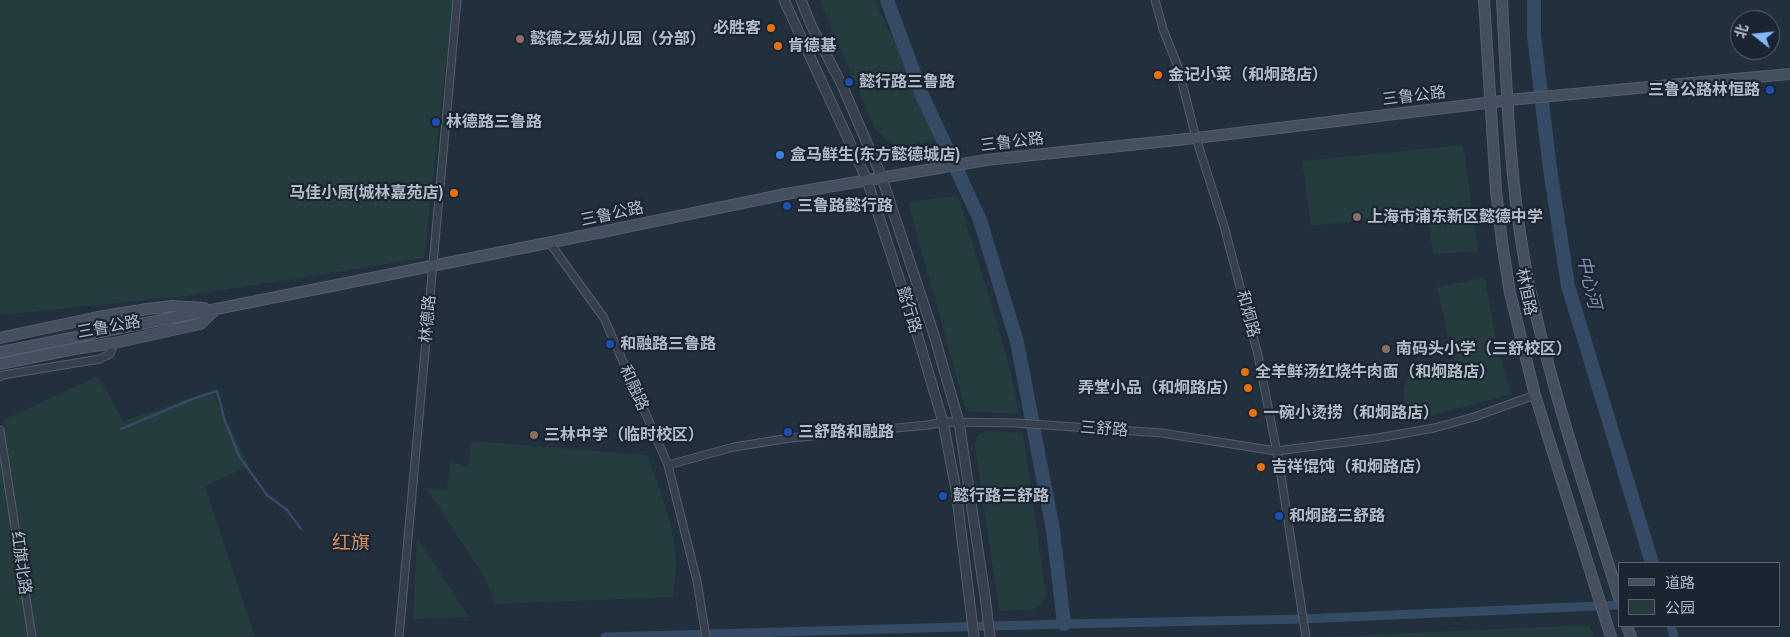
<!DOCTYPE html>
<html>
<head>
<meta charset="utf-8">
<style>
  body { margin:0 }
  #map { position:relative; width:1790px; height:637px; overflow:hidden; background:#222f3d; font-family:"Public Sans","Noto Sans SC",sans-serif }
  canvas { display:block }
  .legend { position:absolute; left:1618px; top:562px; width:162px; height:65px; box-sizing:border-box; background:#1b2532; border:1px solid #57616e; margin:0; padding:6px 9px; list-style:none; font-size:15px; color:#b2bbc8 }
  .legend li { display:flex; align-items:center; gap:10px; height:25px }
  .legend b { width:25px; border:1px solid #57616e }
  .north { position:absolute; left:1730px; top:10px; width:50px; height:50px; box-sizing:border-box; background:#1b2532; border:1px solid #57616e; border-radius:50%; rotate:286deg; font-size:14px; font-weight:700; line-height:20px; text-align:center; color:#b2bbc8 }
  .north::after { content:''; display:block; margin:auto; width:18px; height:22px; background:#84b6fc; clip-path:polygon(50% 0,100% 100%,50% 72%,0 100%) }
</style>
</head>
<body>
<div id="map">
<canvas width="1790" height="637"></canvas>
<ul class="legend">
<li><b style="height:6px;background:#445060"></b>道路</li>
<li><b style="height:14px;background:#243c3e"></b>公园</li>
</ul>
<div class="north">北</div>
</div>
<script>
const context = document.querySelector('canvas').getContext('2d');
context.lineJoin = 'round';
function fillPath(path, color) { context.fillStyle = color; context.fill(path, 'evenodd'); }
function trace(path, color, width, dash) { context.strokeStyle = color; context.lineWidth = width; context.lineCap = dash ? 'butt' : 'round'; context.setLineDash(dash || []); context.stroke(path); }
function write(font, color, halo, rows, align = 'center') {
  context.font = font + ' "Public Sans","Noto Sans SC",sans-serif'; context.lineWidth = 4.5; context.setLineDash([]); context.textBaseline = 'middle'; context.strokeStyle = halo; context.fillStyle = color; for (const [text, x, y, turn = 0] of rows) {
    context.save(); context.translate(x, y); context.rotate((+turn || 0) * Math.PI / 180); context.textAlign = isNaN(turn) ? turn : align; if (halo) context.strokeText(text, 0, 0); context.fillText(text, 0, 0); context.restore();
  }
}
const green = new Path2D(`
  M0 0H453L424 258 186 296 0 315Z
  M819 0H875L939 140 909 145 891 144 874 127Z
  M1463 145 1478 251 1433 254 1427 213 1311 226 1302 161Z
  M958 196 1004 346 1020 414 966 411 908 202Z
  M1485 278 1497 347 1511 394 1416 420C1400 402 1402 394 1409 372L1453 359 1437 287Z
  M98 376 123 421 212 392 249 466 205 486 255 637H0V457L8 455 3 420Z
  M986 431 1023 433 1046 595 1040 606 1032 610 999 611 975 446 977 436Z
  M471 441 647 455C660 490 675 525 676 563 676 574 674 586 673 597L496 604 481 572 426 488 447 490 450 462 468 466Z
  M417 538 469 617 413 619Z
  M1589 625 1594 637H1321Z`);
const stream = new Path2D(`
  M121 429 192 399 217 391 225 421 239 456 267 495 287 510 301 529`);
const canal = new Path2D(`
  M1671 626 1674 637
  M605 637 1064 624 1303 619 1619 605`);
const river = new Path2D(`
  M887 0 922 95 980 220 1017 342 1053 530 1064 624
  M1534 0V35L1550 169 1568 286 1652 563`);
const minor = new Path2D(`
  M1155 0 1163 29 1178 67 1196 138 1224 226 1258 355 1279 463 1306 637
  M549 242 604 318 668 465 697 581 706 637
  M0 377 3 375 100 359 110 354 114 343
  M0 430 32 637
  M668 465 734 447 790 438 928 425 943 422 1017 423 1162 433 1276 451 1378 438 1434 428 1474 417 1535 395
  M399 637 457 0`);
const tertiary = new Path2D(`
  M784 0 867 180 918 337 943 422 956 490 974 637
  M801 0 811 25 842 85 882 178 934 335 959 422 985 596 990 637`);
const secondary = new Path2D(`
  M1484 0 1496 190 1502 242 1510 293 1535 395 1611 637
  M1502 0C1507 96 1510 195 1530 289 1553 394 1587 495 1619 598
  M0 338 98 317 147 309 173 306 204 308
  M0 352 597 233 786 194 986 160 1196 138 1519 99 1790 74
  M0 364 74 349 114 343 200 324 216 309
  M1627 626 1631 637`);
const markers = [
  [771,28,5,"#e8710a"],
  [520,39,5,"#8d6e63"],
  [778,46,5,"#e8710a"],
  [1158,75,5,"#e8710a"],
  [849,82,5,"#1a4fb4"],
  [1770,90,5,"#1a4fb4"],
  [436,122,5,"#1a4fb4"],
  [780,155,5,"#3f7fe0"],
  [454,193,5,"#e8710a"],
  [787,206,5,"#1a4fb4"],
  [1357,217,5,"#8d6e63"],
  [610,344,5,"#1a4fb4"],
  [1386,349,5,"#8d6e63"],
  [1245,372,5,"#e8710a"],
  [1248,388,5,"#e8710a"],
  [1253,413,5,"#e8710a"],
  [788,432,5,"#1a4fb4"],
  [534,435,5,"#8d6e63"],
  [1261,467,5,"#e8710a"],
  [943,496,5,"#1a4fb4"],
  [1279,516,5,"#1a4fb4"]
];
const poiNames = [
  ["必胜客",761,28,"right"],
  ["懿德之爱幼儿园（分部）",530,39],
  ["肯德基",788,46],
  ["金记小菜（和炯路店）",1168,75],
  ["懿行路三鲁路",859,82],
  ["三鲁公路林恒路",1760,90,"right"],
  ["林德路三鲁路",446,122],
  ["盒马鲜生(东方懿德城店)",790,155],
  ["马佳小厨(城林嘉苑店)",444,193,"right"],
  ["三鲁路懿行路",797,206],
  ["上海市浦东新区懿德中学",1367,217],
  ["和融路三鲁路",620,344],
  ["南码头小学（三舒校区）",1396,349],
  ["全羊鲜汤红烧牛肉面（和炯路店）",1255,372],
  ["弄堂小品（和炯路店）",1238,388,"right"],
  ["一碗小烫捞（和炯路店）",1263,413],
  ["三舒路和融路",798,432],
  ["三林中学（临时校区）",544,435],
  ["吉祥馄饨（和炯路店）",1271,467],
  ["懿行路三舒路",953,496],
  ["和炯路三舒路",1289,516]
];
const streetNames = [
  ["三鲁公路",1414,96,-7],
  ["三鲁公路",1012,142,-7],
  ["三鲁公路",612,214,-12],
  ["林恒路",1526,292,78],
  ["懿行路",909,310,73],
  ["和炯路",1248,314,75],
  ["林德路",428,319,-85],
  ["三鲁公路",109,327,-10],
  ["和融路",634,388,66],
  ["三舒路",1104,429,4],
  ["红旗北路",21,563,82]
];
const waterNames = [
  ["中心河",1589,282,77]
];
const quarterNames = [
  ["红旗",351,543]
];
fillPath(green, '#243c3e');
trace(stream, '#354b65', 2.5);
trace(canal, '#354b65', 9);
trace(river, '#354b65', 14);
trace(minor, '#545e6b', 9);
trace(tertiary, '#545e6b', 11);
trace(secondary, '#545e6b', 12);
trace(minor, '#36404d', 7);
trace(tertiary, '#36404d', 9);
trace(secondary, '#445060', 10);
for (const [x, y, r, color] of markers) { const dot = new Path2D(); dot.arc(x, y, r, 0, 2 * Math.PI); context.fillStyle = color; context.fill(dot); trace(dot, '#1b2532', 2); }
write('bold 16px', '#b2bbc8', '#1b2532', poiNames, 'left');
write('16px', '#b2bbc8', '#1b2532', streetNames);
write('italic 18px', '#7893b2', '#1b2532', waterNames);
write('19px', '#d88e5d', '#1b2532', quarterNames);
</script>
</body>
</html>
